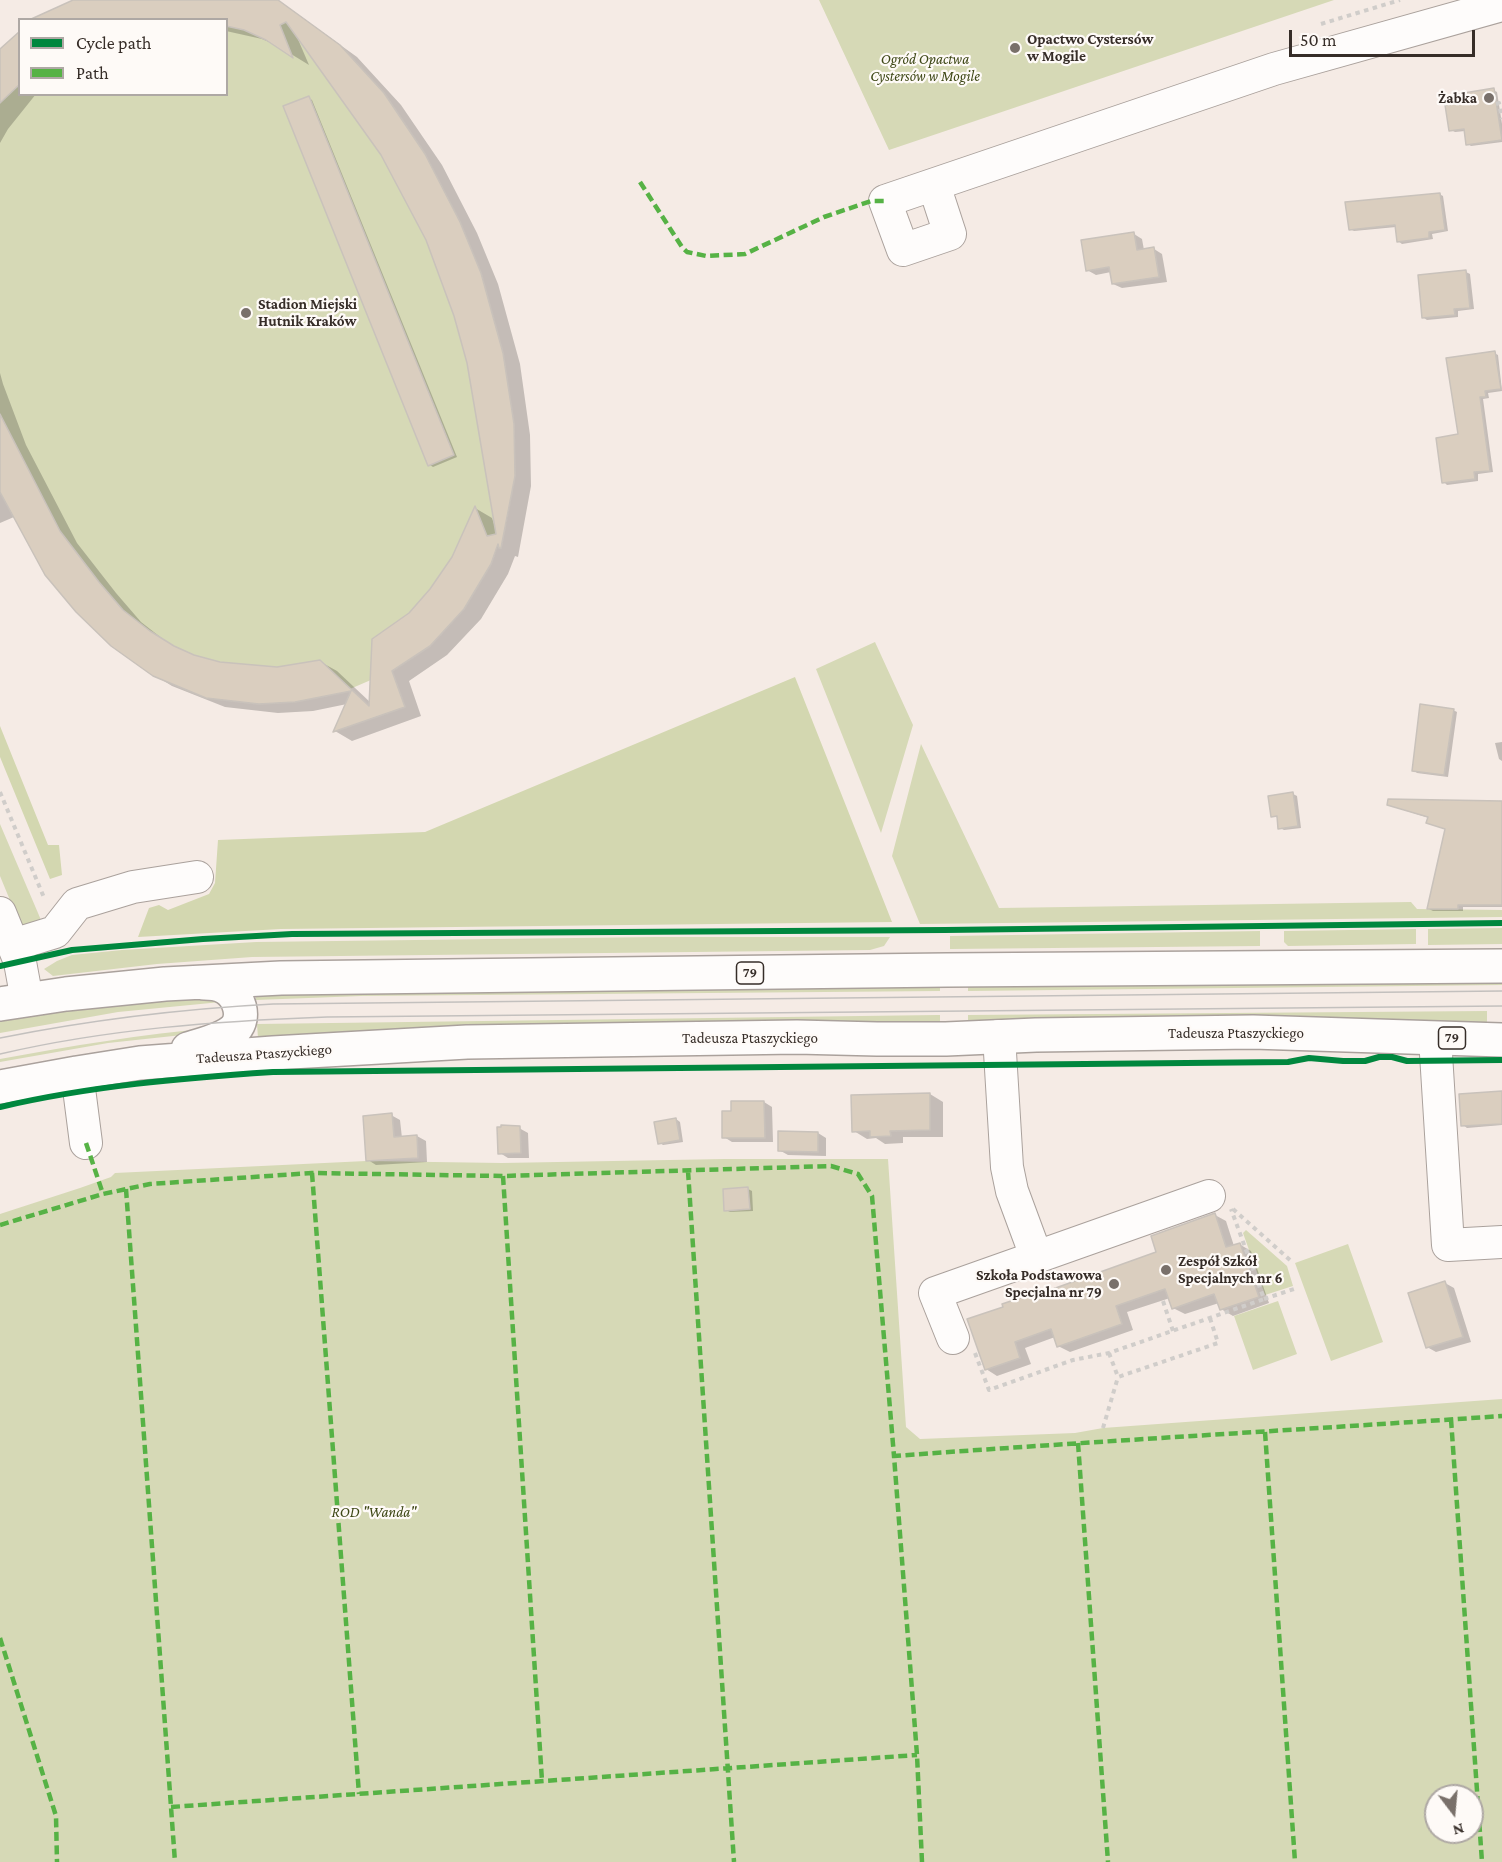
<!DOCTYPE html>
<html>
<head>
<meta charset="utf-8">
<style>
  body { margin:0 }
  #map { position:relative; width:1502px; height:1862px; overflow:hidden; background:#f5ebe5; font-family:"Crimson Pro",serif }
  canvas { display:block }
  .legend { position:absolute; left:18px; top:18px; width:210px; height:78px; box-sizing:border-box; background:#fefaf7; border:2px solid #aea8a4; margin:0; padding:8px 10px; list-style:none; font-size:18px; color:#362d28 }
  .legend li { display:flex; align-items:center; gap:12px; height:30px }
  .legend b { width:30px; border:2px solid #aea8a4 }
  .north { position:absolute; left:1424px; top:1784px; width:60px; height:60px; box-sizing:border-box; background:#fefaf7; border:2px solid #aea8a4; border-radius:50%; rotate:164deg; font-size:16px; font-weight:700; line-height:24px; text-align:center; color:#362d28 }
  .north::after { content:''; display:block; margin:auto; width:21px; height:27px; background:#79706a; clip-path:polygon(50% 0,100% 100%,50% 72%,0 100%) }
  .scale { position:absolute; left:1289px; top:30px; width:186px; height:27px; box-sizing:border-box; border:3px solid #362d28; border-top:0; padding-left:8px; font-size:18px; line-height:21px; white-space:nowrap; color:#362d28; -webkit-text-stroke:4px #fefaf7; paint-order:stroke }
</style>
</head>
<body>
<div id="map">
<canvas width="1502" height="1862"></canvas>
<ul class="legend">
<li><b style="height:8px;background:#00873e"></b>Cycle path</li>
<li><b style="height:8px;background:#56b245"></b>Path</li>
</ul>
<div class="north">N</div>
<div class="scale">50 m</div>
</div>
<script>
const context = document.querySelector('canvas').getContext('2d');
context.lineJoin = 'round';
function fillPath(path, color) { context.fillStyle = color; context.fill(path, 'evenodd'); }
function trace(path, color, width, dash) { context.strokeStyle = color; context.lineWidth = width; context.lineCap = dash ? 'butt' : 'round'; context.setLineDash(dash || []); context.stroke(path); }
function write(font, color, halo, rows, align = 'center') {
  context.font = font + ' "Crimson Pro",serif'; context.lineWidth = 4.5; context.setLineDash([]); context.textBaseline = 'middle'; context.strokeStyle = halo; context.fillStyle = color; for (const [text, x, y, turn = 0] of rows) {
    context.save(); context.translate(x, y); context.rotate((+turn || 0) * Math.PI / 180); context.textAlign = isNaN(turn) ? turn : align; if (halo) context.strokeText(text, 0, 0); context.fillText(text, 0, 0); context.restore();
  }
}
const green = new Path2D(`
  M73 0H274L281 2 340 45 384 93 425 154 460 222 481 273 503 353 515 476 506 524 491 564 464 609 430 646 394 670 343 692 295 702 259 704 206 698 153 676 111 646 77 612 45 575 0 492V49L19 32 20 94H226V20L36 19Z
  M819 0H1334L889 150Z
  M875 642 913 725 881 833 816 669Z
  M921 744 999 908 1411 902 1417 909 1502 910V917L920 924 892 856Z
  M0 824 38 913 43 925 25 929 19 922 0 876Z
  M1502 928V944L1428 945V929Z
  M1416 929V944L1288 946 1284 942V931Z
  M1260 931V946L950 949V936Z
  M655 937H890L884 946 870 950 252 957 157 964 53 976 44 969 57 961 72 955 122 950 256 942Z
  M1502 979V985L968 991V982Z
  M940 982V991L361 996 256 1000V994Z
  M208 995 221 1002 118 1012 0 1033V1018L25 1013Z
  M1487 1011V1027L968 1025V1015Z
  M937 1015H940V1025L258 1038 257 1024Z
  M215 1028 201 1033 108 1043 0 1062V1059C71 1046 142 1034 215 1028Z
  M725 1159H888L906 1427 920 1439 1075 1433 1103 1428 1502 1399V1862H0V1214L80 1188 111 1177 115 1173 366 1161 502 1163ZM1436 1796H1472V1832H1436Z
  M1246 1230 1287 1266 1293 1286 1265 1295 1243 1233Z
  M1348 1244 1383 1342 1331 1361 1295 1263Z
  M1278 1301 1297 1354 1253 1370 1234 1316Z`);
const forest = new Path2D(`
  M795 677 892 922 281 929 138 937 149 908 159 905 168 910 209 894 215 883 218 840 425 832Z
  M0 726 48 845H59L62 875 50 879 0 757Z`);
const shadow = new Path2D(`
  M77 0H276L289 8 357 57 401 105 442 165 477 233 498 284 520 364 530 435 531 486 518 557 515 556 508 574 481 619 447 655 409 681 421 716 352 741 335 731 347 704 313 711 278 713 225 707 172 686 154 675 14 517 0 523V373L3 384 26 445 77 543 116 593 141 622 168 643 193 656 220 663 278 669 319 661 337 671 371 703 410 614 431 590 453 557 475 508 492 518 495 527 468 363 455 315 427 240 382 154 297 37 309 65 278 46 262 39 226 31V20Z
  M20 34V94H36L8 129 0 143V51Z
  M1493 90 1497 92 1502 124V142L1471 146 1468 144 1465 131 1455 132 1451 130 1461 104Z
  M308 98 312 100 457 457 433 467 430 465Z
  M1439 194 1443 196 1448 231 1432 234 1433 239 1402 244 1398 241 1396 227 1354 231 1350 229Z
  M1134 234 1142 239 1144 250 1154 249 1162 254 1167 282 1122 288 1113 284 1111 272 1096 275 1087 270Z
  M1466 272 1470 274 1474 309 1458 311V317L1427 320 1424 318Z
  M1494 353 1498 355 1502 391 1488 393 1489 398 1483 399 1493 472 1478 474V481L1447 485 1444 482Z
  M1453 710 1457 712 1448 777 1417 773 1414 770Z
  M1502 742V761L1499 759 1495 743Z
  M1293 794 1297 796 1301 828 1284 830 1280 828 1279 818 1272 816Z
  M1502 802V907H1463V911H1433L1429 909 1446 829 1428 823 1429 818 1394 807Z
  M1502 1093V1125L1467 1128 1463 1125Z
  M930 1094 943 1102V1137H903V1143L885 1144 876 1138 867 1139 854 1131Z
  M764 1102 772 1107 773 1142H732L724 1137 733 1113Z
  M391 1115 400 1120 402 1138 417 1136 426 1141 427 1162 376 1165 368 1160Z
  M676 1119 680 1122 683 1142 663 1145 660 1143Z
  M519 1128 528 1133 529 1158H508L500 1153Z
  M818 1133 826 1138V1156L788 1155 779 1150Z
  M748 1189 752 1191 753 1211 730 1212 726 1210Z
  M1215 1215 1226 1221 1234 1246 1239 1244 1251 1251 1269 1303 1233 1316 1221 1309 1219 1303 1185 1314 1173 1308 1170 1298 1127 1312 1133 1330 1070 1352 1058 1346 1055 1337 1025 1348 1031 1364 997 1376 986 1369 1005 1308 1035 1294 1038 1296 1158 1253Z
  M1445 1283 1454 1288 1471 1342 1436 1352 1427 1347Z`);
const building = new Path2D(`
  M73 0H278L340 45 384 93 425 154 460 222 481 273 503 353 514 424 515 476 501 548H499L498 544 491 564 464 609 430 646 392 671 405 707 333 732 351 691 295 702 259 704 206 698 153 676 111 646 76 612 45 575 0 492V414L60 531 99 582 123 610 150 631 174 646 194 655 220 662 277 667 320 660 369 706 372 639 409 613 430 589 452 557 475 506 487 536 496 534 467 363 454 316 426 240 381 155 286 22 280 25 293 58 266 40 244 30 226 26V20H29Z
  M20 31V84L0 103V49Z
  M1494 88 1502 140 1466 145 1464 129 1449 131 1445 105 1459 103 1458 94Z
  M309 96 454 455 428 466 283 106Z
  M1440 193 1445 230 1429 232V238L1397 242 1395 225 1349 230 1345 202Z
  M1134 232 1137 250 1154 247 1159 277 1112 284 1109 267 1086 271 1081 240Z
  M1466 270 1470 308 1454 309 1455 315 1422 318 1418 275Z
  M1495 351 1501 389 1485 391 1486 397H1480L1490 471 1474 472 1475 479 1442 483 1436 438 1458 434 1446 358Z
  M1420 704 1454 709 1444 775 1412 771Z
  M1293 792 1298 826 1278 829 1277 816 1271 817 1268 796Z
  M1388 799 1502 801V905H1458V909H1427L1445 829 1426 823 1428 817 1387 805Z
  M1502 1091V1124L1461 1126 1459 1094Z
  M930 1093V1130L890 1131 891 1136 870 1137V1131L852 1132 851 1095Z
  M731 1101H764L765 1138H722V1111H731Z
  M392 1113 394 1137 417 1135 418 1158 366 1161 363 1116Z
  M676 1118 680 1140 658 1144 654 1122Z
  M501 1125 520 1126 521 1153 498 1154 497 1127H501Z
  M778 1131 818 1132V1152L778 1151Z
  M748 1187 750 1209 724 1211 723 1189Z
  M1215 1213 1226 1247 1240 1243 1259 1297 1220 1310 1214 1294 1172 1309 1165 1289 1116 1306 1122 1324 1057 1347 1051 1329 1015 1342 1020 1358 985 1370 967 1319 1003 1307 1002 1304 1035 1293 1036 1295 1156 1252 1151 1236Z
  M1445 1281 1463 1337 1426 1348 1408 1293Z`);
const path = new Path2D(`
  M1321 24 1400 0
  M1496 104 1499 103 1502 119
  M0 792 45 900
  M1233 1209 1291 1261
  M1264 1299 1294 1289
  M1163 1301 1173 1331
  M975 1353 989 1390 1073 1360 1109 1353 1264 1299 1231 1209
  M1109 1353 1118 1377 1218 1343 1210 1318
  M1103 1428 1118 1377`);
const minor = new Path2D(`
  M934 185 950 234 903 250 885 201 1274 69 1502 5
  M0 913 20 962 27 1000
  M13 945 55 932 77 904 133 887 197 877
  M999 1036 1007 1167 1012 1191 1036 1256
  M1435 1038 1448 1245 1502 1242
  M77 1073 86 1143
  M953 1338 935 1293 1209 1196`);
const major = new Path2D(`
  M0 1004 66 994 165 984 281 978 947 970 1502 966
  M188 1049C203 1044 224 1040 235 1029 246 1017 239 996 226 988 220 984 211 983 204 983
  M0 1087 77 1073 140 1063 273 1053 467 1042 797 1037 877 1039H946L1036 1035 1253 1032 1502 1040`);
const tram = new Path2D(`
  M0 1038C90 1020 181 1009 273 1004L1502 991
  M0 1054C107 1029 217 1021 327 1017L1502 1006`);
const quiet = new Path2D(`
  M640 182 682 247 687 252 706 256 745 254 824 217 871 201H885
  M86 1143 103 1194
  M688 1171 734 1862
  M312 1173 359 1794
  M503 1176 542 1781
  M126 1189 175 1862
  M0 1225 103 1194 150 1184 312 1173 503 1176 831 1166 858 1174 872 1196 894 1456
  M1451 1419 1482 1862
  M1265 1432 1295 1862
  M1078 1443 1108 1862
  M0 1638 56 1816 57 1862
  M171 1807 917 1755
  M922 1862 917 1755 894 1456C1097 1441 1299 1430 1502 1416`);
const cycleway = new Path2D(`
  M0 966 72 950 203 939 292 934 945 930 1502 923
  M0 1107C90 1086 182 1078 273 1072L1288 1062 1309 1058 1343 1061H1365L1379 1057H1392L1407 1061 1502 1060`);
const markers = [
  [1015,48,6,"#79706a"],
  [1489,98,6,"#79706a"],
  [246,313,6,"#79706a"],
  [1166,1270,6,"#79706a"],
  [1114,1284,6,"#79706a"]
];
const shields = [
  [750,973,27],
  [1452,1038,27]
];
const shieldNames = [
  ["79",750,973],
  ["79",1452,1038]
];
const poiNames = [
  ["Opactwo Cystersów",1027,39],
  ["w Mogile",1027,56],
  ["Żabka",1477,98,"right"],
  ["Stadion Miejski",258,304],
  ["Hutnik Kraków",258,321],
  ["Zespół Szkół",1178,1261],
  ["Specjalnych nr 6",1178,1278],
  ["Szkoła Podstawowa",1102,1275,"right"],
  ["Specjalna nr 79",1102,1292,"right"]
];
const parkNames = [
  ["Ogród Opactwa",925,59],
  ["Cystersów w Mogile",925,76],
  ["ROD \"Wanda\"",374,1512]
];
const streetNames = [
  ["Tadeusza Ptaszyckiego",1236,1033],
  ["Tadeusza Ptaszyckiego",750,1038],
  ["Tadeusza Ptaszyckiego",264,1054,-4]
];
fillPath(green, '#d6d9b6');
fillPath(forest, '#d3d7b0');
fillPath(shadow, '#0003');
fillPath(building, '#dacebf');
trace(building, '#c9c2bb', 1.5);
trace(minor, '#aaa19c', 34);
trace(major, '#aaa19c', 36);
trace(path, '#d0cdca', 4, [4.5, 4.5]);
trace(minor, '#fefcfb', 32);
trace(major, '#fefcfb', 33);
trace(tram, '#c3c0be', 1.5);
trace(quiet, '#56b245', 4.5, [9, 4.5]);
trace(cycleway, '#00873e', 6);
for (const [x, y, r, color] of markers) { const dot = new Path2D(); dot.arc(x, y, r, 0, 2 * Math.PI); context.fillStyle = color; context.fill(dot); trace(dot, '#fefaf7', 2); }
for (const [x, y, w] of shields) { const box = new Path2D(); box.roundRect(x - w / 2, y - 11, w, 22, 4.5); context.fillStyle = '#fefaf7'; context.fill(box); trace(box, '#362d28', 1.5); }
write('bold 14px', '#362d28', null, shieldNames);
write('bold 15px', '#362d28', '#fefaf7', poiNames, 'left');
write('italic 15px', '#3d4715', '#fefaf7', parkNames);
write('15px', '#362d28', '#fefaf7', streetNames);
</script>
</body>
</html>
